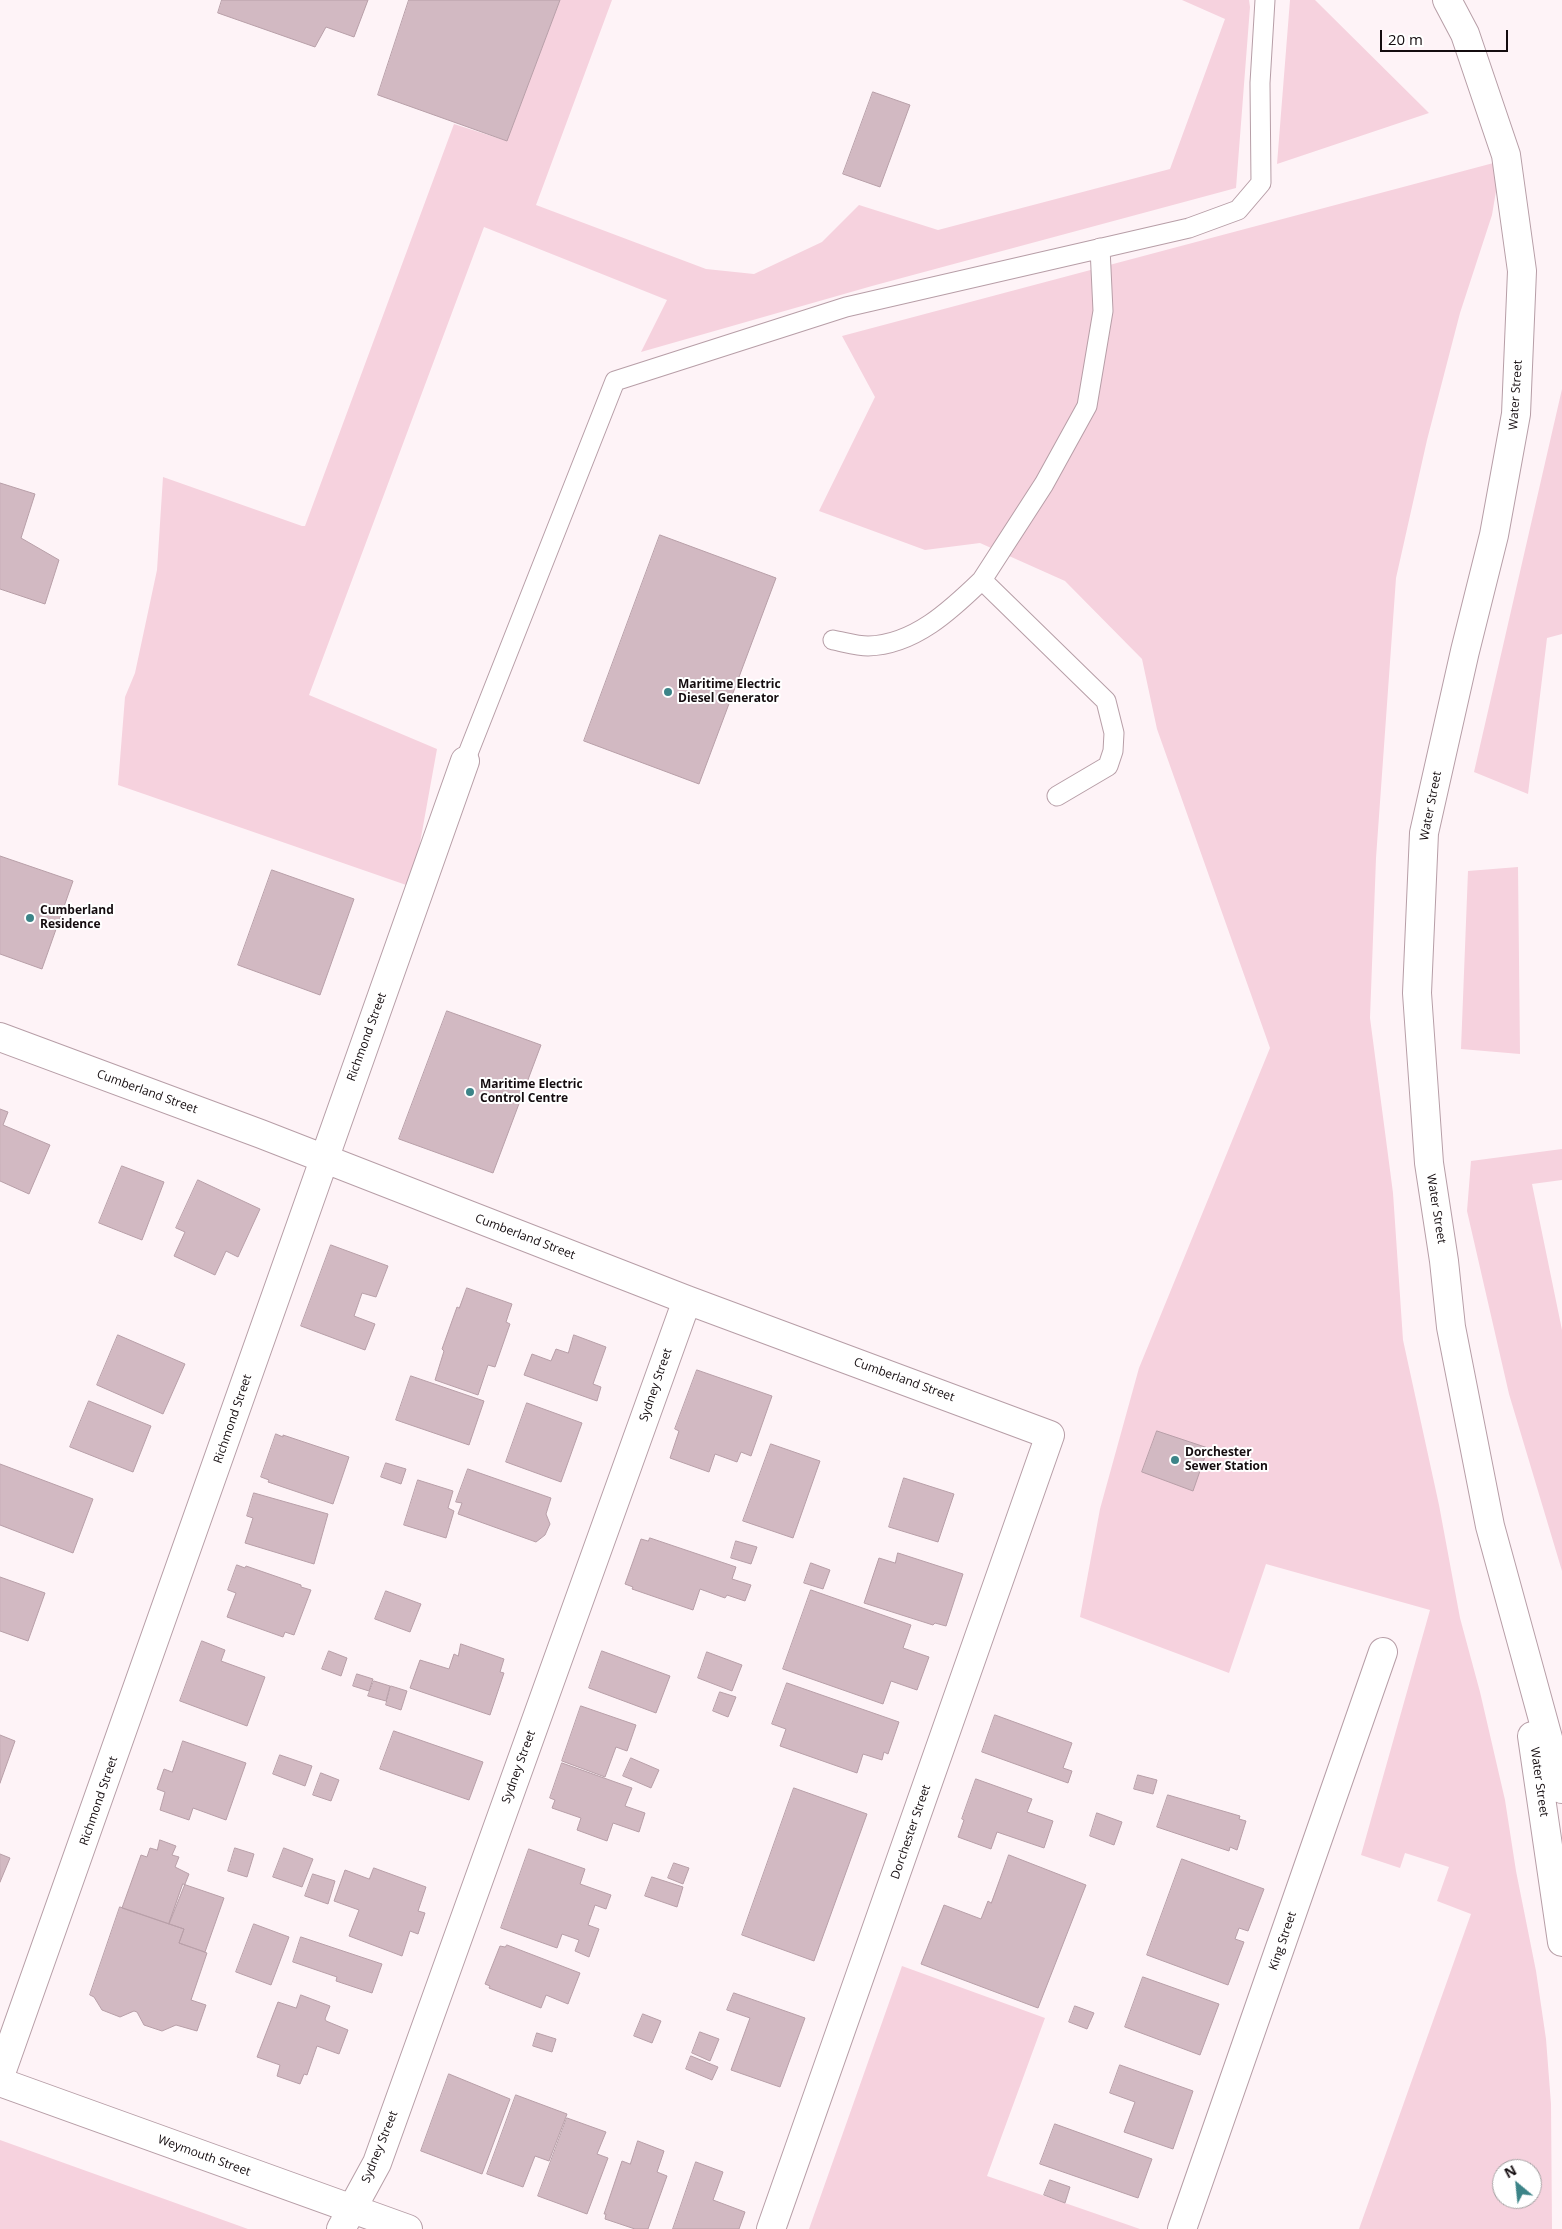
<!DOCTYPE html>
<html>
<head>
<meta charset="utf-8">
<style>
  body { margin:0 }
  #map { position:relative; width:1562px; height:2229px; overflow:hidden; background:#fef3f7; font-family:"Open Sans",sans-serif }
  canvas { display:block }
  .north { position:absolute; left:1492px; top:2159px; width:50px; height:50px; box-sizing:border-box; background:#fff; border:1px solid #a19e9f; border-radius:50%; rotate:332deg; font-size:14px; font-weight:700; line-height:20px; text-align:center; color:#140c0f }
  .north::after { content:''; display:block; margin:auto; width:18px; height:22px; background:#3c8488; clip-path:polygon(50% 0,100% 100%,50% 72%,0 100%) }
  .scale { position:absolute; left:1380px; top:30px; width:128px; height:22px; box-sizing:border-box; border:2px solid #140c0f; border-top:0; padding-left:6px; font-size:15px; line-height:18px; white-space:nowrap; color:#140c0f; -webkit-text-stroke:4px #fff; paint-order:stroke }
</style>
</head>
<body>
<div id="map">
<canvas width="1562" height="2229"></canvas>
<div class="north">N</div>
<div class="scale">20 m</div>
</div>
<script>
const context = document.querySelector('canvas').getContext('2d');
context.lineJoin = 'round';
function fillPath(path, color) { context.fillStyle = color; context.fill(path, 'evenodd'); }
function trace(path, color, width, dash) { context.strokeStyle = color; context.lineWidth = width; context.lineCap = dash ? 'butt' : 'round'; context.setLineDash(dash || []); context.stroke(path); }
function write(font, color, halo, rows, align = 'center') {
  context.font = font + ' "Open Sans",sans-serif'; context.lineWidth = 4; context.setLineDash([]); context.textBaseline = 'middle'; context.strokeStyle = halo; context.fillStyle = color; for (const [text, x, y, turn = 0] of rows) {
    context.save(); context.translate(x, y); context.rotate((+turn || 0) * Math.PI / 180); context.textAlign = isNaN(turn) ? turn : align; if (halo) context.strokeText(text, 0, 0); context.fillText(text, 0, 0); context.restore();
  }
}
const green = new Path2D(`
  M560 0H612L536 205 706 269 754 274 822 242 859 205 938 230 1170 169 1225 19 1182 0H1249L1250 7 1236 188 872 286 641 352 667 300 484 227 309 695 437 749 412 887 118 785 125 697 135 673 157 570 163 477 302 526H305L454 124 507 141Z
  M1290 0H1315L1429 113 1277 164Z
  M1501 161 1492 215 1460 313 1427 440 1396 578 1376 858 1370 1018 1393 1193 1403 1340 1439 1505 1460 1618 1480 1692 1505 1800 1516 1871 1536 1971 1546 2039 1551 2104 1552 2229H1359L1471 1914 1437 1901 1449 1867 1405 1853 1400 1868 1361 1855 1430 1610 1266 1564 1229 1673 1080 1617 1100 1509 1139 1368 1270 1048 1157 729 1142 659 1065 581 980 543 925 550 819 511 875 397 842 336ZM1502 2169H1532V2199H1502Z
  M1562 389V634L1547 638 1528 794 1474 772Z
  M1518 867 1520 1054 1461 1049 1468 871Z
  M1562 1149V1180L1532 1184 1562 1330V1571L1509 1394 1467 1211 1471 1161Z
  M902 1966 1045 2018 987 2176 1140 2229H809Z
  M0 2140 248 2229H0Z`);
const building = new Path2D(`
  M222 0H368L354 37 326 27 315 47 218 13Z
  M409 0H560L507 141 378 95Z
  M873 92 910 105 880 187 843 174Z
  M0 483 35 494 21 538 59 560 45 604 0 589Z
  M660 535 776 578 699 784 584 741Z
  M0 856 73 881 42 969 0 954Z
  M272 870 354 899 320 995 238 965Z
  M447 1011 541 1045 493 1173 399 1139Z
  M0 1109 8 1112 3 1125 50 1145 29 1194 0 1181Z
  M122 1166 164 1182 142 1240 99 1223Z
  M198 1180 260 1209 238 1257 226 1251 215 1275 174 1256 185 1232 176 1228Z
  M331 1245 388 1266 376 1297 362 1293 354 1316 375 1324 365 1350 301 1326Z
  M467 1288 512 1304 506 1322 510 1324 495 1367 488 1365 478 1395 435 1380 444 1351 442 1349 457 1307 459 1308Z
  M118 1335 185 1364 163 1414 97 1385Z
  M574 1335 606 1347 593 1384 601 1387 597 1401 524 1375 532 1354 551 1361 556 1349 568 1353Z
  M697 1370 772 1396 751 1456 741 1452 737 1462 715 1454 709 1472 670 1458 679 1431 675 1429Z
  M411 1376 484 1401 469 1445 396 1420Z
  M89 1401 151 1426 133 1472 70 1447Z
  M527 1403 582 1423 561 1482 506 1462Z
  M1157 1431 1208 1448 1193 1491 1142 1472Z
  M276 1434 283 1437V1435L349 1457 333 1504 268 1482 269 1480 261 1477Z
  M771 1444 820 1461 793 1538 743 1521Z
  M386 1463 406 1469 401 1484 381 1477Z
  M0 1464 93 1499 73 1553 0 1525Z
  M468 1469 551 1498 546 1514 550 1524 545 1535 536 1542 458 1514 462 1503 456 1502Z
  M904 1478 954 1494 938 1542 889 1527Z
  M418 1480 453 1491 448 1508 454 1511 446 1538 404 1525Z
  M254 1493 328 1514 314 1564 245 1543 253 1518 247 1516Z
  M650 1538 736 1567 732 1579 751 1585 745 1601 727 1595 725 1598 700 1589 693 1610 632 1589 633 1587 625 1584 641 1539 648 1541Z
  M736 1541 757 1547 751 1564 731 1558Z
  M898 1553 963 1574 946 1626 935 1623 933 1625 864 1603 879 1558 895 1563Z
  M811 1563 830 1570 823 1589 804 1583Z
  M237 1565 245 1568 246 1566 301 1585V1587L311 1590 294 1635 285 1632 283 1637 227 1617 236 1593 228 1590Z
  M0 1577 45 1593 28 1641 0 1631Z
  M811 1590 911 1625 903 1648 929 1657 917 1690 891 1681 883 1704 783 1669Z
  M386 1591 421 1604 410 1632 375 1619Z
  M202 1641 225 1650 221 1661 265 1677 247 1726 180 1701Z
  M461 1644 504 1659 500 1672 504 1673 490 1715 410 1688 420 1660 449 1669 454 1654 458 1656Z
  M329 1651 347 1658 341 1676 322 1669Z
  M602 1651 670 1676 656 1713 589 1688Z
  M707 1652 742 1665 732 1691 698 1678Z
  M357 1674 373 1679 369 1691 353 1686Z
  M374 1681 390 1686 386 1701 368 1696Z
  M787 1683 899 1722 888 1754 884 1752 882 1760 863 1754 857 1773 780 1746 786 1729 772 1724Z
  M391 1686 407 1691 401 1710 386 1705Z
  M720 1692 736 1697 728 1717 713 1711Z
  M581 1706 636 1725 627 1751 616 1747 605 1777 562 1761Z
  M995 1715 1072 1743 1063 1768 1072 1771 1068 1783 982 1752Z
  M394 1731 483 1762 469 1800 380 1769Z
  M0 1735 15 1741 0 1783Z
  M183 1741 246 1763 226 1820 193 1808 189 1820 160 1810 165 1792 157 1789 164 1769 172 1772Z
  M280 1755 312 1766 305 1786 273 1774Z
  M631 1758 659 1770 651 1788 623 1776Z
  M562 1763 632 1788 625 1806 645 1813 639 1832 613 1823 607 1841 577 1830 581 1818 552 1808 555 1800 550 1798Z
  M321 1773 339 1780 331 1801 313 1795Z
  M1138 1775 1157 1780 1153 1794 1134 1789Z
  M976 1779 1032 1799 1027 1812 1053 1821 1044 1848 997 1832 991 1849 958 1837 964 1820 962 1819Z
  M794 1788 867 1814 814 1961 742 1935Z
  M1168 1795 1240 1816 1239 1819 1246 1821 1237 1850 1230 1847 1229 1851 1157 1827Z
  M1097 1813 1122 1822 1114 1845 1090 1836Z
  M160 1840 176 1846 172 1855 179 1857 175 1867 189 1874 169 1924 122 1908 141 1855 147 1857 150 1848 157 1850Z
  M235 1848 254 1854 247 1877 228 1871Z
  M284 1848 313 1859 302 1887 273 1877Z
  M529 1849 585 1869 580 1884 611 1895 606 1909 595 1905 588 1925 599 1929 589 1957 575 1951 579 1940 562 1934 557 1948 501 1928Z
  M0 1854 10 1858 0 1882Z
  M1009 1855 1086 1885 1038 2008 921 1964 944 1905 981 1919 988 1901 991 1903Z
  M1182 1859 1264 1889 1248 1931 1239 1928 1235 1939 1244 1942 1228 1985 1147 1955Z
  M674 1863 689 1868 683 1884 668 1878Z
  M374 1868 426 1887 418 1911 425 1913 418 1934 410 1931 402 1956 349 1936 359 1910 334 1901 345 1870 369 1879Z
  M313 1874 335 1881 328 1904 305 1896Z
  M652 1877 683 1887 677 1907 645 1896Z
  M183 1884 224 1898 205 1952 179 1943 184 1929 169 1924Z
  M120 1907 184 1929 179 1943 207 1953 191 2000 206 2005 197 2031 176 2025 162 2031 144 2025 137 2012 134 2011 120 2017 102 2010 94 1997 90 1995Z
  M254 1924 289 1937 271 1985 236 1972Z
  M301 1937 382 1964 372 1993 336 1981 337 1977 293 1962Z
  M507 1945 580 1973 568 2004 546 1995 541 2008 489 1988 490 1986 485 1984 500 1946 505 1947Z
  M1143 1977 1219 2004 1200 2055 1125 2027Z
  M734 1993 805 2018 780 2087 731 2070 750 2018 727 2010Z
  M301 1995 330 2006 325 2019 326 2021 348 2030 339 2054 317 2046 307 2075 304 2074 300 2084 277 2076 280 2065 257 2057 278 2002 296 2008Z
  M1075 2006 1094 2013 1087 2029 1069 2022Z
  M643 2014 661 2021 652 2043 634 2036Z
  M700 2032 719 2039 710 2061 692 2053Z
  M537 2033 556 2039 552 2052 533 2046Z
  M691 2056 718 2067 712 2080 686 2069Z
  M1120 2065 1193 2091 1173 2149 1124 2132 1135 2102 1110 2093Z
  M449 2074 510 2099 482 2174 421 2151Z
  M516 2095 567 2114 549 2161 535 2156 523 2187 487 2174Z
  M567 2118 606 2132 597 2154 608 2158 587 2214 538 2196Z
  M1055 2124 1152 2159 1138 2198 1040 2164Z
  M638 2141 664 2151 657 2172 667 2176 648 2229H635L605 2219 606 2214H604L622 2161 630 2164Z
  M696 2162 723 2172 713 2200 745 2212 739 2229H673Z
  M1050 2180 1070 2187 1065 2203 1044 2195Z`);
const service = new Path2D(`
  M833 640C844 642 857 646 868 646 914 645 951 610 982 580
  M465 761 615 381 846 307 1189 228 1238 210 1261 183 1260 83 1265 0
  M1057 796 1108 766 1113 751 1114 733 1106 701 982 580 1044 484 1087 406 1103 311 1100 248`);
const minor = new Path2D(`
  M0 1037 261 1134 687 1300 1050 1435 771 2229
  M0 2076 465 761
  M0 2082 408 2229
  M341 2229 377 2163 687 1300
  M1182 2229 1383 1652`);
const tertiary = new Path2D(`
  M1447 0 1465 34 1506 155 1522 271 1516 414 1494 535 1465 651 1424 833 1417 993 1429 1163 1444 1261 1451 1327 1490 1526 1562 1789
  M1532 1736 1562 1942`);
const markers = [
  [668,692,5,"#3c8488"],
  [30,918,5,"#3c8488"],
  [470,1092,5,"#3c8488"],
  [1175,1460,5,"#3c8488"]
];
const streetNames = [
  ["Water Street",1516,395,-86],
  ["Water Street",1431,806,-79],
  ["Richmond Street",367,1037,-70],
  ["Cumberland Street",147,1092,20],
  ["Water Street",1436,1209,81],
  ["Cumberland Street",525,1237,21],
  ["Cumberland Street",904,1380,20],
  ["Sydney Street",656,1385,-71],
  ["Richmond Street",233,1419,-71],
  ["Sydney Street",519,1767,-70],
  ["Water Street",1539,1782,82],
  ["Richmond Street",99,1801,-71],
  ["Dorchester Street",911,1832,-71],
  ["King Street",1283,1941,-71],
  ["Sydney Street",380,2147,-68],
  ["Weymouth Street",204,2156,20]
];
const poiNames = [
  ["Maritime Electric",678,685],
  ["Diesel Generator",678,699],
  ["Cumberland",40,911],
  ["Residence",40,925],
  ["Maritime Electric",480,1085],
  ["Control Centre",480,1099],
  ["Dorchester",1185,1453],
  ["Sewer Station",1185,1467]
];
fillPath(green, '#f6d2de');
fillPath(building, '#d2b9c2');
trace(building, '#b89fa8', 1);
trace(service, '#b79ea7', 21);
trace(minor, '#b79ea7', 30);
trace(tertiary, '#b79ea7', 30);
trace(service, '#fff', 19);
trace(minor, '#fff', 28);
trace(tertiary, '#fff', 28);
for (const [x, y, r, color] of markers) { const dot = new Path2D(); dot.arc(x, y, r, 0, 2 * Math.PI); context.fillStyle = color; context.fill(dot); trace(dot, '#fff', 2); }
write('12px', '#140c0f', '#fff', streetNames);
write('bold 12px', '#140c0f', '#fff', poiNames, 'left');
</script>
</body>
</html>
